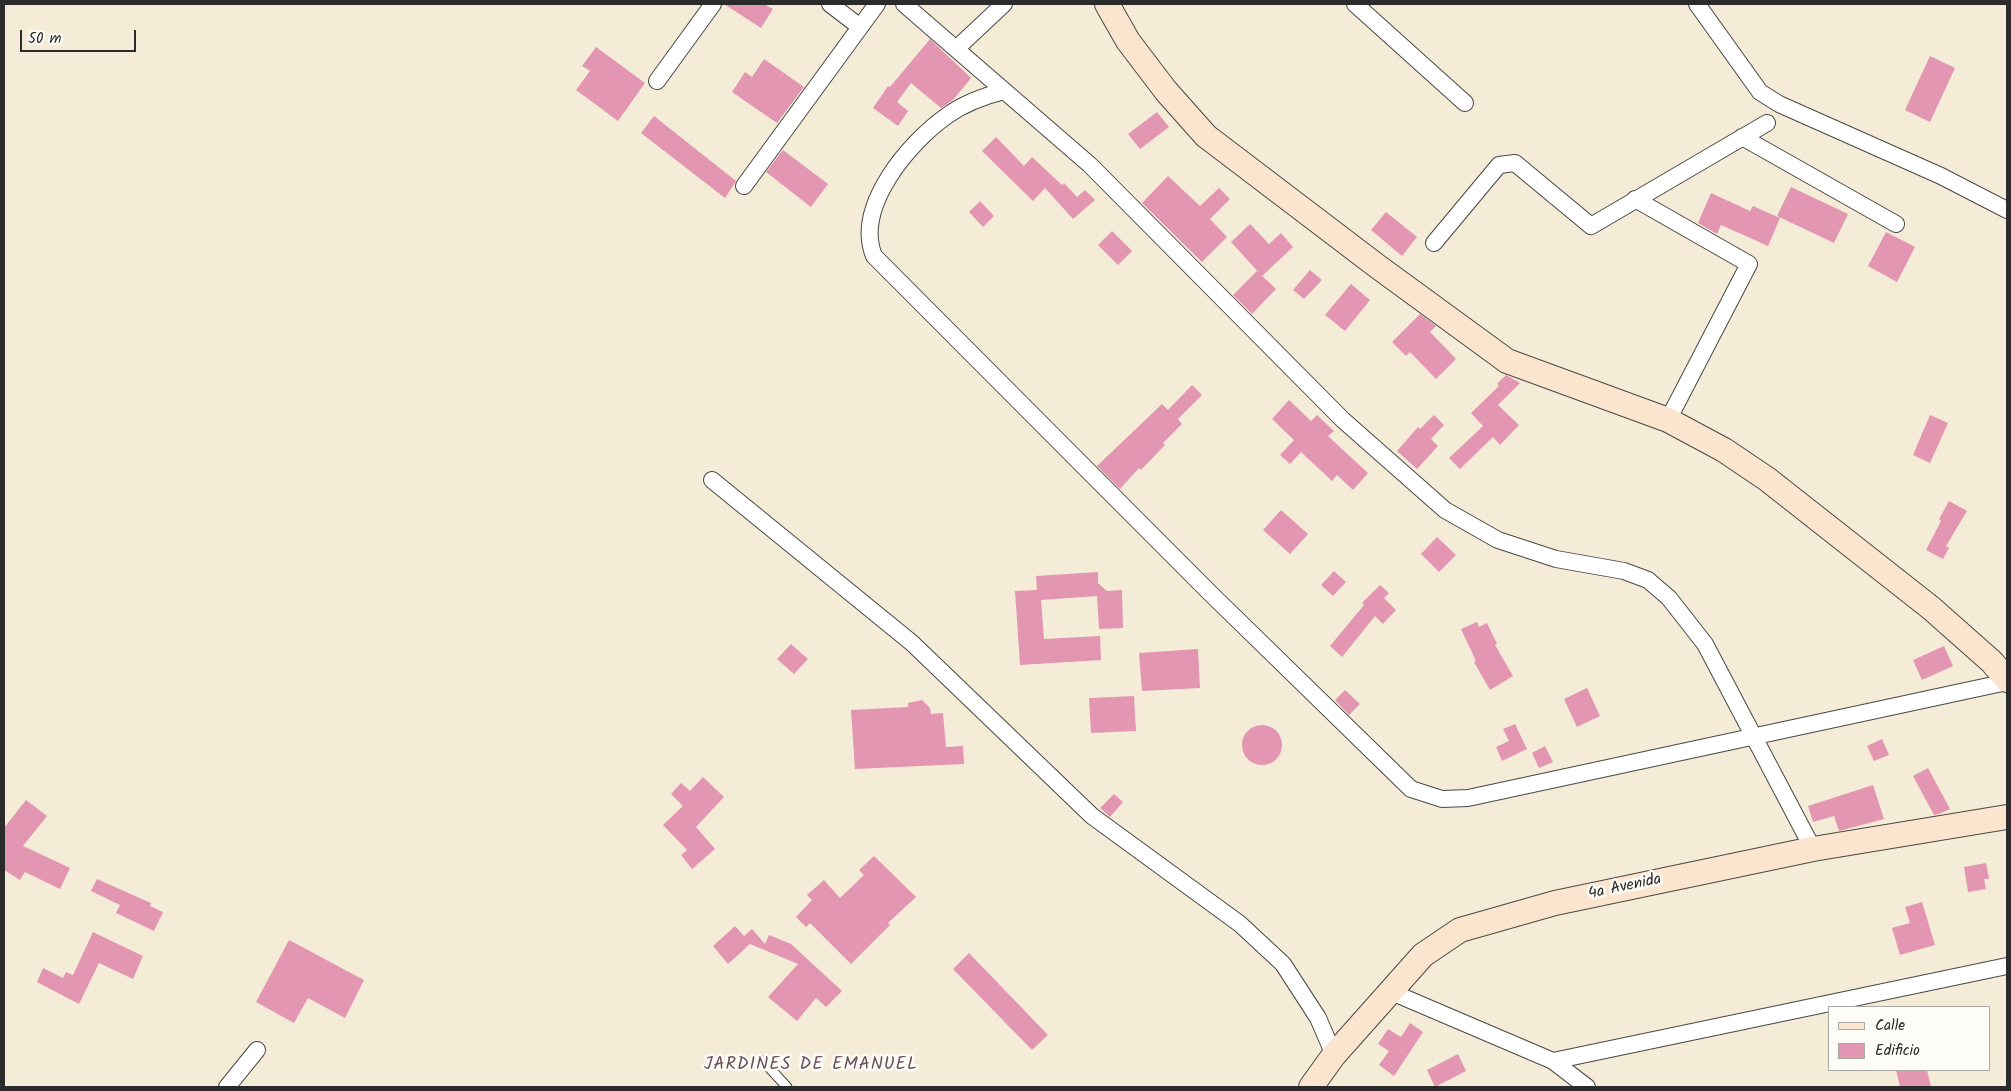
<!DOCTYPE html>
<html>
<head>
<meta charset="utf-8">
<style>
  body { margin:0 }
  #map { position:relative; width:2011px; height:1091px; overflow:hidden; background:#f5ecd8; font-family:Kalam,sans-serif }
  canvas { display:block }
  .frame { position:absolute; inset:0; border:5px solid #2b2b2b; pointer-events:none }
  .legend { position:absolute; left:1828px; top:1006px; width:162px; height:65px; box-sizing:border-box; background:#fdfcf7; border:1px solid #a9a8a5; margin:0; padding:6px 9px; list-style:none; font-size:15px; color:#2b2b2b }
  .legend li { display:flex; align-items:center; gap:10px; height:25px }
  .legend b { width:25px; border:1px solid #a9a8a5 }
  .scale { position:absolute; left:20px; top:30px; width:116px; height:22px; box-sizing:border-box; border:2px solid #2b2b2b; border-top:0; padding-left:6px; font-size:15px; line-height:18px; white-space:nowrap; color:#2b2b2b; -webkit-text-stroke:4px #fdfcf7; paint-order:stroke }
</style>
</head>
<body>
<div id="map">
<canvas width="2011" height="1091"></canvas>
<div class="frame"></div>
<ul class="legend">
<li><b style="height:6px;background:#fce5cf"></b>Calle</li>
<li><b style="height:14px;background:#e396b1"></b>Edificio</li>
</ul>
<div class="scale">50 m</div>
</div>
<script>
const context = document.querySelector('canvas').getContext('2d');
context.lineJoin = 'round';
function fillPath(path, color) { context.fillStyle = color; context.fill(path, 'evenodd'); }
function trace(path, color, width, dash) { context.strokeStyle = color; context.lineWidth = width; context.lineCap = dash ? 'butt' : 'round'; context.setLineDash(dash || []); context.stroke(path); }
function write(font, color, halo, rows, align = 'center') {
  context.font = font + ' Kalam,sans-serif'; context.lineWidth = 5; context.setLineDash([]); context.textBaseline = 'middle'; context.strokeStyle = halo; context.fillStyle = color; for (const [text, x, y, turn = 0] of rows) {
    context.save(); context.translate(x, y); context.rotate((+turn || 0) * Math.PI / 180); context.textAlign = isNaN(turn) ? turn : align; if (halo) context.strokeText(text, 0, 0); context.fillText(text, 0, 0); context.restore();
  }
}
const building = new Path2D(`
  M724 4H764L773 9 761 28Z
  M930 39 971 78 953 100 941 108 911 83 897 102 908 111 898 126 873 108 888 86 890 87Z
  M596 47 645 83 618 121 576 90 590 71 582 66Z
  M1930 56 1955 68 1930 122 1905 110Z
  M764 59 804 87 777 123 732 92 745 72 752 77Z
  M1157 112 1169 127 1140 149 1128 134Z
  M654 116 736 181 725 198 641 133Z
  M996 137 1024 166 1032 157 1062 185 1064 183 1077 197 1085 190 1095 200 1073 219 1045 188 1033 201 982 151Z
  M783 150 828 184 811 207 766 172Z
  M1168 176 1200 206 1219 188 1230 199 1210 219 1227 237 1202 262 1142 203Z
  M1791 187 1848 214 1834 243 1777 216Z
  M1711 193 1750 211 1753 206 1780 218 1768 246 1721 225 1717 234 1698 223Z
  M980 201 994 216 983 227 969 212Z
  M1386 212 1417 237 1402 256 1371 230Z
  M1250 224 1269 244 1281 233 1293 247 1262 276 1231 242Z
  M1112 231 1132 251 1118 265 1098 245Z
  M1886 232 1915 247 1897 282 1868 266Z
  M1310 270 1322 280 1304 299 1293 290Z
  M1257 271 1276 289 1252 314 1233 295Z
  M1351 284 1370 300 1345 331 1325 315Z
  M1420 314 1436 326 1430 332 1456 359 1436 379 1410 352 1406 356 1392 342Z
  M1506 375 1520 383 1498 405 1519 425 1500 445 1493 437 1460 469 1449 458 1483 426 1471 413 1499 386 1497 384Z
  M1192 385 1202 395 1178 419 1182 424 1163 443 1165 445 1141 470 1139 468 1120 489 1097 466 1162 404 1168 410Z
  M1289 400 1311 421 1317 415 1334 431 1328 436 1368 473 1353 490 1337 475 1332 481 1301 452 1290 464 1280 455 1294 440 1272 419Z
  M1434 415 1444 425 1431 439 1438 446 1417 469 1397 451 1418 427 1420 429Z
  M1930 415 1948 423 1930 463 1913 455Z
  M1949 501 1967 511 1946 546 1949 548 1943 559 1926 550 1941 521 1939 519Z
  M1281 510 1308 534 1290 554 1263 530Z
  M1437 537 1456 555 1439 572 1421 554Z
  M1334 571 1346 582 1333 596 1321 585Z
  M1098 572V583L1107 591 1122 590 1123 628 1099 629 1097 596 1041 600 1044 639 1100 636 1101 660 1020 665 1015 591 1037 590 1036 576Z
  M1380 585 1389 593 1384 598 1396 610 1383 624 1375 616 1342 657 1330 646 1364 605 1362 603Z
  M1477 622 1479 627 1487 623 1497 644 1495 645 1513 676 1490 690 1474 662 1476 661 1461 629Z
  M791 644 808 659 794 674 777 659Z
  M1944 646 1953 666 1922 680 1913 660Z
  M1198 649 1200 688 1142 691 1139 653Z
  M1587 688 1600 716 1577 727 1564 699Z
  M1345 690 1360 704 1349 715 1335 700Z
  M1134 696 1136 731 1091 733 1089 698Z
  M922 700 930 708 931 714 943 713 946 747 963 746 964 764 855 769 851 710 908 707V703Z
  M1515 724 1527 749 1502 761 1496 747 1509 741 1503 729Z
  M1242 745a20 20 0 1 1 40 0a20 20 0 1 1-40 0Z
  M1882 739 1889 755 1874 761 1867 746Z
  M1545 746 1553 762 1539 768 1532 753Z
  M1928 768 1950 809 1939 814 1934 815 1913 776Z
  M703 777 724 797 696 827 715 849 692 869 681 855 687 850 663 825 683 806 671 794 681 783 690 791Z
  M1873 785 1884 819 1839 831 1834 816 1813 822 1808 806Z
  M1114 794 1123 802 1110 817 1100 808Z
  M26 800 47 816 23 846 70 868 60 889 25 872 20 880 4 870V828Z
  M874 856 916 897 888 923 890 925 851 964 810 923 806 927 796 917 812 900 807 895 824 880 840 898 864 875 859 870Z
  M1986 863 1989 879H1984L1986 889 1968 892 1964 867Z
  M97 879 151 903 150 906 163 912 154 931 116 913 120 905 91 891Z
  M1922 902 1935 945 1900 955 1892 928 1910 923 1905 907Z
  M735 926 744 936 752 929 765 944 769 935 791 944 842 991 826 1007 816 998 797 1021 768 997 798 964 750 944 728 964 713 946Z
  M93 932 143 956 133 979 99 963 79 1004 37 982 43 968 63 978 66 972 73 975Z
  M289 940 364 980 345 1018 308 998 294 1023 256 1002Z
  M969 953 1048 1035 1032 1050 953 969Z
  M1410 1023 1423 1032 1394 1076 1379 1065 1389 1051 1378 1044 1388 1029 1401 1037Z
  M1458 1054 1466 1071 1435 1087 1427 1070Z
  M1896 1070H1927L1931 1087H1900Z`);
const lane = new Path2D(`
  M763 1061 787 1087`);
const street = new Path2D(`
  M830 4 860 27
  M904 4 1090 165 1343 420 1445 510 1498 540 1556 559 1624 571 1648 580 1669 598 1705 644 1813 849
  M1355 4 1465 103
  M1697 4 1760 92 1779 104 1941 176 2007 210
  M956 49 1004 4
  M657 81 713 4
  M1004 91C984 96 965 103 948 115 909 142 854 207 874 256L1209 592 1411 789 1442 799 1468 798 2007 682
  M1742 137 1896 224
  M744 186 877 4
  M1635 199 1749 264 1668 420
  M1434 243 1499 165 1515 163 1591 226 1767 123
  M712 480 912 643 1092 816 1240 924 1283 964 1318 1018 1334 1055
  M1389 991 1553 1061 1587 1087
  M1553 1061 2007 966
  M227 1087 257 1050`);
const secondary = new Path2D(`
  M1107 4 1128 41 1166 91 1206 136 1377 266 1507 361 1668 420 1724 450 1767 479 1931 608 1992 662 2007 680
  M1311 1087 1334 1055 1423 955 1460 930 1555 903 1813 849 2007 817`);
const streetNames = [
  ["4a Avenida",1625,888,-12]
];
const neighbourhoodNames = [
  ["JARDINES DE EMANUEL",811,1066]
];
fillPath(building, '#e396b1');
trace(lane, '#494845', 11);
trace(street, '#494845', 18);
trace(secondary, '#494845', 26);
trace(lane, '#fff', 9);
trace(street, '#fff', 16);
trace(secondary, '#fce5cf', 24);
write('16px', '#2b2b2b', '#fdfcf7', streetNames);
context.letterSpacing = '1px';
write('18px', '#6b505a', '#fdfcf7', neighbourhoodNames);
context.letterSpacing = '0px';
</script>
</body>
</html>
